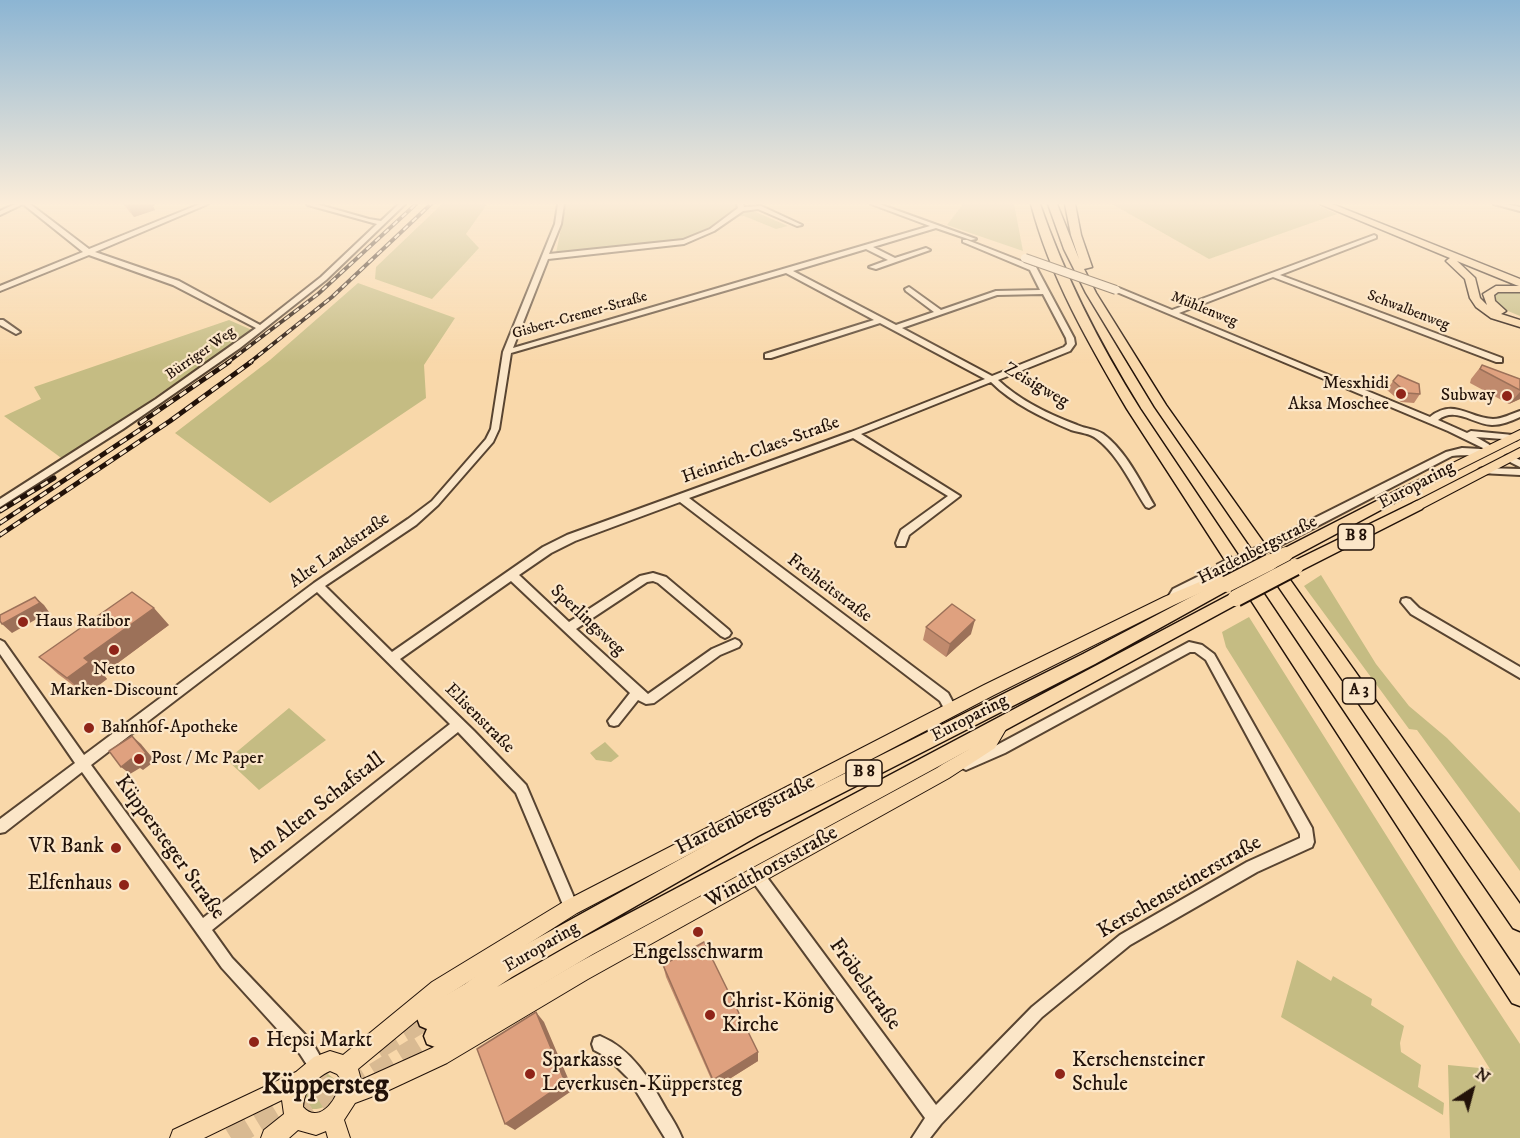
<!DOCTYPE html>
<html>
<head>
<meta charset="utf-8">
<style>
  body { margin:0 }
  #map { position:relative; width:1520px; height:1138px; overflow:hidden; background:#f9d8aa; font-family:"IM FELL DW Pica",serif }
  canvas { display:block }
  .north { position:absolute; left:1442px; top:1060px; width:60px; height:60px; -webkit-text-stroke:4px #fbe6c8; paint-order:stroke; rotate:36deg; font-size:16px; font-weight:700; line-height:24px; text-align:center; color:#221209 }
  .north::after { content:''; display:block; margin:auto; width:21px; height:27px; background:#221209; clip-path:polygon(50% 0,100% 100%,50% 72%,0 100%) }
</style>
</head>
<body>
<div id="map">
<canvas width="1520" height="1138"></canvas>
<div class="north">N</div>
</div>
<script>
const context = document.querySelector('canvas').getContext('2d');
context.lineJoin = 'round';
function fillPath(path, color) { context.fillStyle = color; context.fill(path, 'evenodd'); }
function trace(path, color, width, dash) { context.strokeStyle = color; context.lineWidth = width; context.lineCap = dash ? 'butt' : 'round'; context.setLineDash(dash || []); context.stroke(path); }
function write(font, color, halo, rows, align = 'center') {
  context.font = font + ' "IM FELL DW Pica",serif'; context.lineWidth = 4.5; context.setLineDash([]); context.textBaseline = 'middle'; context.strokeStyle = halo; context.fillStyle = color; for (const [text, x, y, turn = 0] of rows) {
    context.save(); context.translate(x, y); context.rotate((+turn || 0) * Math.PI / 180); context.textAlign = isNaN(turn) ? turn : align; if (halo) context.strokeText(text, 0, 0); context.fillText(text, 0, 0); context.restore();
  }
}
const green = new Path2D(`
  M442 204H487L466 234 479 248 432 299 375 279 376 267Z
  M566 204H737L788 226 776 229 744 216 727 217 708 229 684 240 556 253Z
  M963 204H1014L1023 251 947 225Z
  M1112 204H1315L1337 214 1209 259Z
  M358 283 455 318 424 365 426 398 270 503 175 433 270 360Z
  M1520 290V316L1508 311 1496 302 1495 294 1500 291Z
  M229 320 252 330 64 460 4 416 41 399 34 387Z
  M1321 575 1376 664 1409 706 1447 738 1520 813V871L1417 730 1409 729 1304 586Z
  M1249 617 1459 951 1520 1044V1138H1450L1448 1065 1490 1069 1226 647 1222 632Z
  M289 708 326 740 259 790 227 760Z
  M605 742 619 756 611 762 596 760 590 753Z
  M1297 960 1331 981 1333 976 1372 999 1371 1005 1404 1026 1400 1043 1401 1052 1421 1065 1418 1087 1444 1103 1443 1115 1281 1017Z
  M328 1074 337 1081C339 1096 329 1110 312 1109L306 1100C306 1087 314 1076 328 1074Z`);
const highwayTunnel = new Path2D(`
  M377 1049 428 1018
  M231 1138 354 1063
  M269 1138 435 1036`);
const minor = new Path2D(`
  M15 204H30L89 249 200 204H208L95 252 179 281 260 325 321 277 377 224 308 205 307 204H316L369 219 381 221 399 204H405L326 280 240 348 123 429 0 507V499L156 399 256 328 173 285 89 255 0 291V286L83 252 23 204 0 215V211Z
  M558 204H564L561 224 549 254 683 240 710 229 738 208 737 204H743L744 207 761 206 802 225 797 226 758 209 743 211 714 231 684 244 548 259 513 348 930 226 871 204H879L976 239 971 240 936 228 873 247 895 258 926 248 930 250 876 269 869 267 888 260 866 249 793 271 896 325 934 312 906 291 905 289 909 287 941 310 996 291 1040 290 1030 270 963 242V240H967L1036 267 1074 338 1075 344 1070 351 998 380C1019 400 1050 415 1077 425 1086 429 1096 429 1103 434 1126 451 1140 481 1154 505L1149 508 1146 507C1131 484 1119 456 1097 439 1090 433 1080 433 1071 430 1043 418 1013 404 991 382L861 434 960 496 909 535 905 546H897L896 543 901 530 948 496 853 438 689 498 948 693 957 710 955 714 951 715 947 714 940 701 680 502 575 541 551 553 519 575 569 622 640 576 653 573 666 577 729 630 731 633 729 636 725 638 721 636 658 583 653 581 647 582 576 629 648 694 712 649 735 639 739 641 741 644 739 647 720 655 654 703 646 704 638 700 618 725 614 726 610 725 608 721 630 693 511 581 400 659 474 731 526 785 578 907 576 912 571 914 566 912 516 793 458 732 212 930 232 958 312 1042 325 1065 323 1071 317 1073 311 1071 300 1054 222 968 82 772 5 832 0 833V819L75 763 0 654V640L4 642 84 755 314 583 408 519 432 501 486 439 491 429 503 352 555 224ZM786 273 874 320 765 354V358H771L880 323 985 379 851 432 567 535 543 547 392 652 325 586 416 525 438 505 493 442 499 429 511 353ZM1043 294 1066 338 1067 344 1064 347 992 376 902 328 997 295ZM317 592 450 724 203 918 91 765Z
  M1494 204H1505L1520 207V211Z
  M1374 235 1376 236V238L1280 275 1502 358V362H1496L1273 277 1179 313 1430 417C1454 398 1468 418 1493 419 1502 419 1511 414 1520 411V417C1511 421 1502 425 1492 425 1473 424 1455 406 1438 420L1467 433 1471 431 1513 435 1518 438 1516 440 1476 437 1495 448 1490 451 1487 450 1448 431 1112 290 1119 288 1172 310Z
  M0 320H3L20 332 16 334 0 325Z
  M1462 448 1481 449 1486 452C1479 457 1462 454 1452 456L1281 545 1277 546 1272 542 1273 539 1446 452Z
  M1509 455 1520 460V467L1506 460 1504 458 1506 456Z
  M1483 468 1520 469V475L1480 473 1478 471 1480 469Z
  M1219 566 1224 570 1223 573 1181 595 1177 600H1169L1168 597 1173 589Z
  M1406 598 1410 599 1419 608 1520 667V678L1411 614 1401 602 1402 599Z
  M1189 642 1202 645 1214 654 1312 828 1314 842 1312 847 1257 872 1130 945 1042 1017 941 1124 930 1138H912L925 1118 753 882 751 877 753 872 758 870 763 872 936 1105 1032 1007 1120 935 1247 862 1300 838V834L1206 660 1195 652H1190L1005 753 966 770 962 768 960 764 962 760 997 745Z
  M600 1036C632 1049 650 1080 666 1109 672 1118 678 1128 682 1138H665L628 1078 607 1057 594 1050 592 1044 594 1038Z`);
const major = new Path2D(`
  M1520 430V439L1404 497 1400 498 1394 494 1396 491Z
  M1520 448V457L1421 509H1413L1411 506 1413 503Z
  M1223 572 1244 574 1246 578 1244 582H1224L1174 605 994 695 577 913 446 996 358 1069 361 1080 432 1048 574 965 937 768C952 758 971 750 983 738 991 730 992 714 1007 719L1009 724 995 748 949 778 588 979 447 1063 387 1091 355 1103 344 1120 350 1138H328L326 1131 316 1135 298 1130 289 1138H261L264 1130 284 1114 282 1100 204 1138H170L173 1130 296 1072 314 1057 330 1051 343 1055 432 982 565 901 984 685 1164 597ZM330 1071 337 1074 340 1078C341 1096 320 1126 303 1107 304 1090 315 1078 330 1071Z`);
const highway = new Path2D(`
  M1031 204H1040C1065 277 1099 343 1140 409L1520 976V1006L1512 1003 1127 409C1089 344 1050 277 1031 204Z
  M1048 204H1057L1079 259 1071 235 1065 204H1075L1081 235 1092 267 1084 269 1096 293 1166 405 1520 904V931L1513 928 1155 407 1086 293 1064 249Z
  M1320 204H1332L1520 279V292H1498L1494 295 1495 301 1506 311 1501 314 1520 320V327L1491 318 1476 307 1470 298 1465 279 1446 261 1450 258ZM1457 261 1516 285 1519 286H1496L1483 294 1487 305 1480 298 1475 278Z
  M1400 489 1405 491 1407 494 1405 497 1291 558H1281L1279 554 1281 550Z
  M1417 501 1424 506 1422 509 1300 571H1290L1288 567 1290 563Z
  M1227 578 1232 580 1235 584 1232 588 1095 664 758 836 512 977 497 987 579 940 1231 594H1241L1244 598 1241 602 593 954 443 1044 435 1047 427 1044 424 1036 427 1029 420 1026 417 1018 420 1010 465 984 496 961 744 824 1083 654Z`);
const railFar1 = new Path2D(`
  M227 363 318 294 416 204
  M249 363 332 297 431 204`);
const rail = new Path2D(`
  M140 423 229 362
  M0 511 54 478
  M0 523 150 423
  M0 535 170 421 251 362`);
const minorBridgeFar2 = new Path2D(`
  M1025 258 1116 290`);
const minorBridgeFar1 = new Path2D(`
  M1232 564 1277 542`);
const minorBridge = new Path2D(`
  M1219 570 1235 562`);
const highwayBridgeFar1 = new Path2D(`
  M1267 564 1286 554`);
const highwayBridge = new Path2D(`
  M1227 584 1270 562
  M1236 598 1295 567`);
const wall = new Path2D(`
  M123 204H154L155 205 153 206 155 210 134 217Z
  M1482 365 1520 379V399L1509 404 1470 383 1471 379Z
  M1393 381 1420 394 1414 403 1401 402 1387 390Z
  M169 625 103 674 107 679 86 695 58 674 39 657Z
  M926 627 971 634 946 657 923 640Z
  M663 965 758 1052V1061L715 1088 666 977Z`);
const shadedWall = new Path2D(`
  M127 204H154L155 205 153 206 155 210 134 217Z
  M1520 392V399L1509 404Z
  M35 597 44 605 49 612 12 633 2 624Z
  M154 608 169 625 103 674 107 679 86 695 67 678 84 658Z
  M975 620 971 634 946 657 950 644Z
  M132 736 141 744 155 761 143 770 140 768 130 774 121 767 131 759Z
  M536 1012 544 1022 573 1090 515 1130 505 1124Z
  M758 1052V1061L715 1088 713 1080Z`);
const building = new Path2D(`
  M1482 365 1520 379V390L1480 369Z
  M1398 375 1419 384 1420 394 1407 393 1393 381Z
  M132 592 154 608 84 658 89 662 67 678 39 657Z
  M35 597 40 603 2 624 0 621V615Z
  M952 604 975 620 950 644 926 627Z
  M132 736 146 753 134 762 131 759 121 767 109 751Z
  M704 942 758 1052 713 1080 663 965Z
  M536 1012 565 1082 505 1124 477 1049Z`);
const markers = [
  [1401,394,6,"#8f2418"],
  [1507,396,6,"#8f2418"],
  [23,622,6,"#8f2418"],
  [114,650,6,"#8f2418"],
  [89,728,6,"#8f2418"],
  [139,759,6,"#8f2418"],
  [116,848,6,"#8f2418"],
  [124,885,6,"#8f2418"],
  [698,932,6,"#8f2418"],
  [710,1015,6,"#8f2418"],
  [254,1042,6,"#8f2418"],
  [530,1074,6,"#8f2418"],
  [1060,1074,6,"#8f2418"]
];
const farStreetnames = [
  ["Mühlenweg",1204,310,22],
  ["Schwalbenweg",1408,311,21],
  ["Gisbert-Cremer-Straße",580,316,-16],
  ["Bürriger Weg",201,354,-35]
];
const shields = [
  [1356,537,36],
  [1359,691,33],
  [864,773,36]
];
const shieldNames = [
  ["B 8",1356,537],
  ["A 3",1359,691],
  ["B 8",864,773]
];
const poiNames = [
  ["Mesxhidi",1389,384,"right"],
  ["Aksa Moschee",1389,405,"right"],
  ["Subway",1495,396,"right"],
  ["Haus Ratibor",35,622],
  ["Netto",114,670,"center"],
  ["Marken-Discount",114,691,"center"],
  ["Bahnhof-Apotheke",101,728],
  ["Post / Mc Paper",151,759]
];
const streetNames = [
  ["Zeisigweg",1036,386,30],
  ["Heinrich-Claes-Straße",761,451,-20],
  ["Europaring",1417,486,-28],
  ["Alte Landstraße",340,551,-35],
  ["Hardenbergstraße",1258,551,-27],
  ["Freiheitstraße",829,589,37],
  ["Sperlingsweg",587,621,43],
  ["Elisenstraße",479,719,45],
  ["Europaring",970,719,-27],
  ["Europaring",542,948,-30]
];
const nearStreetnames = [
  ["Am Alten Schafstall",317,809,-38],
  ["Hardenbergstraße",746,816,-27],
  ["Küppersteger Straße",169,848,54],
  ["Windthorststraße",772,868,-29],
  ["Kerschensteinerstraße",1180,888,-30],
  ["Fröbelstraße",864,985,54]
];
const nearPoinames = [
  ["VR Bank",104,848,"right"],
  ["Elfenhaus",112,885,"right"],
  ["Engelsschwarm",698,954,"center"],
  ["Christ-König",722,1003],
  ["Kirche",722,1027],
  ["Hepsi Markt",266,1042],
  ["Sparkasse",542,1062],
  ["Leverkusen-Küppersteg",542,1086],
  ["Kerschensteiner",1072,1062],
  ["Schule",1072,1086]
];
const nearDistrictnames = [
  ["Küppersteg",325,1087]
];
fillPath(green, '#c5bc83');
trace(highwayTunnel, '#d9ba92', 21, [21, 10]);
trace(minor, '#584431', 4);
trace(major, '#221209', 2);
trace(highway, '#221209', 3);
fillPath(minor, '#fbe6c8');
fillPath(major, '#f9d8aa');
fillPath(highway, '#f9d8aa');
trace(railFar1, '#221209', 4);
trace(rail, '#221209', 5);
trace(railFar1, '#fbe6c8', 2, [6]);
trace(rail, '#fbe6c8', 3, [8]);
trace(minorBridgeFar2, '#584431', 10, []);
trace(minorBridgeFar1, '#584431', 12, []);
trace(minorBridge, '#584431', 15, []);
trace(highwayBridgeFar1, '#221209', 16, []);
trace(highwayBridge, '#221209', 20, []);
trace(minorBridgeFar2, '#fbe6c8', 8);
trace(minorBridgeFar1, '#fbe6c8', 9);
trace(minorBridge, '#fbe6c8', 12);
trace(highwayBridgeFar1, '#f9d8aa', 14);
trace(highwayBridge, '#f9d8aa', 16);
fillPath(wall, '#c08a6d');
fillPath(shadedWall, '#9c7159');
fillPath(building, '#dfa17f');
trace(building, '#9c7159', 1.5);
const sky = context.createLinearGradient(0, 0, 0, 363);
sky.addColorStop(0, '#8cb5d3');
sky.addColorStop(0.56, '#fcedd9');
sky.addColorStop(1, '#fcedd900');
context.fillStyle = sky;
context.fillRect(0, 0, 1520, 363);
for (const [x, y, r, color] of markers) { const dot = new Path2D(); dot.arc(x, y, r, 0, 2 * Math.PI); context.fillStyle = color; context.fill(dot); trace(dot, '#fbe6c8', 2); }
write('15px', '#221209', '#fbe6c8', farStreetnames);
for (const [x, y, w] of shields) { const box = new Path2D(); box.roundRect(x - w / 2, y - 13, w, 26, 4.5); context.fillStyle = '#fbe6c8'; context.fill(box); trace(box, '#221209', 1.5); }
write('bold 16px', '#221209', null, shieldNames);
write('18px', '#221209', '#fbe6c8', poiNames, 'left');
write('18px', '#221209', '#fbe6c8', streetNames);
write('21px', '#221209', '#fbe6c8', nearStreetnames);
write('21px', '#221209', '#fbe6c8', nearPoinames, 'left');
write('bold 28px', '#221209', '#fbe6c8', nearDistrictnames);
</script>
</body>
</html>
